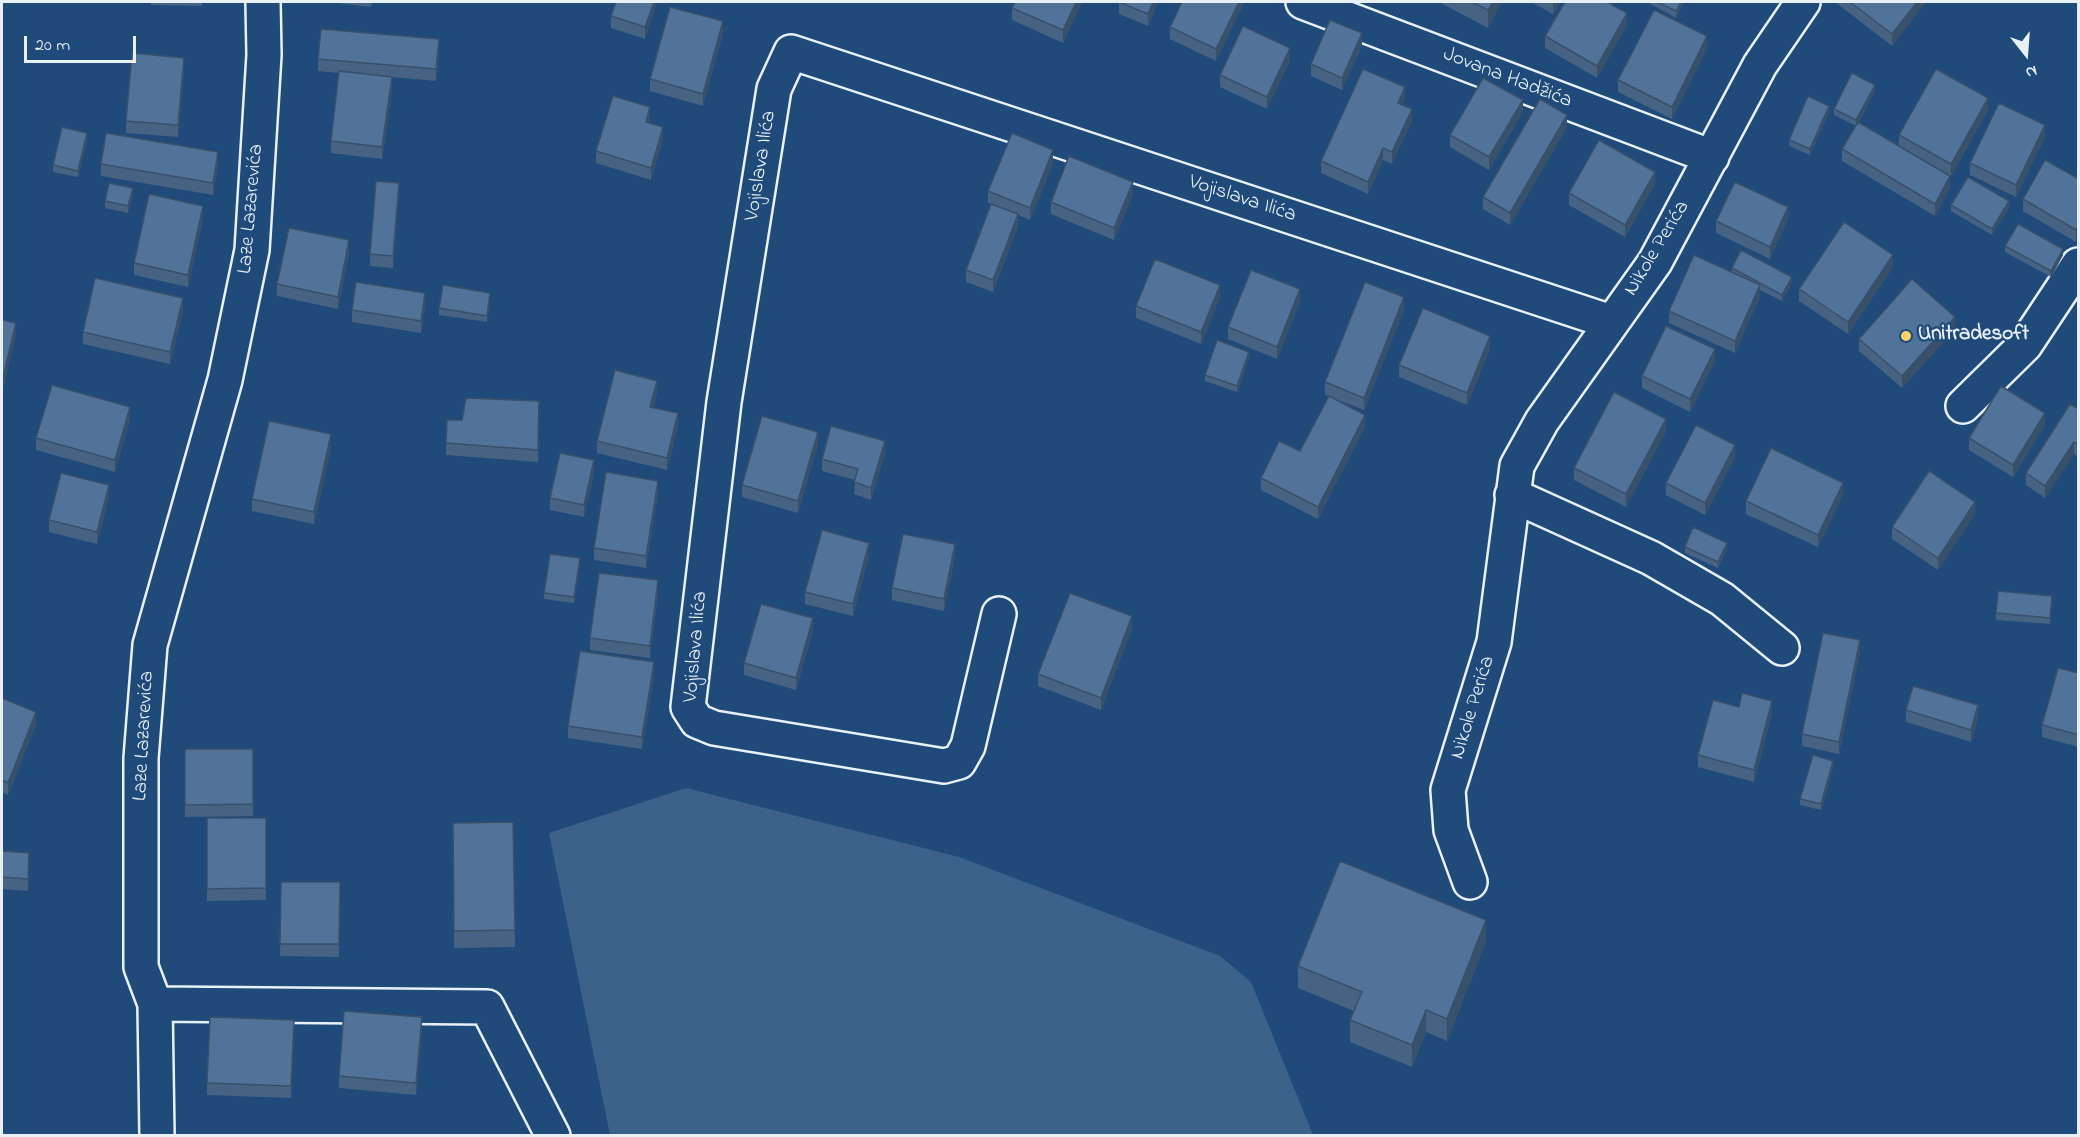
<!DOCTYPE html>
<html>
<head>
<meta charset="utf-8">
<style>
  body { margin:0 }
  #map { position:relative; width:2080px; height:1137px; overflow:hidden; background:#1f4a7a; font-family:"Indie Flower",sans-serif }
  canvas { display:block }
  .frame { position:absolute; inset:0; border:3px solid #e8f1f8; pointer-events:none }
  .north { position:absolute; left:1996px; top:24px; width:60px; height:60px; -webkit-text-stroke:4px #1f4a7a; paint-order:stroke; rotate:163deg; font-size:16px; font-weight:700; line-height:24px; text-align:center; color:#e8f1f8 }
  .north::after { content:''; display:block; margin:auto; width:21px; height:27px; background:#e8f1f8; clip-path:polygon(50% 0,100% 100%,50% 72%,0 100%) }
  .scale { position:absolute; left:24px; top:36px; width:112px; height:27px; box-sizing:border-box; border:3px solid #e8f1f8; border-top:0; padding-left:8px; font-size:18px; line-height:21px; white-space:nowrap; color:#e8f1f8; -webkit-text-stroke:4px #1f4a7a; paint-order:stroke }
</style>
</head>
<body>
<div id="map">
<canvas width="2080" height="1137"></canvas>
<div class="frame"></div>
<div class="north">N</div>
<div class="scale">20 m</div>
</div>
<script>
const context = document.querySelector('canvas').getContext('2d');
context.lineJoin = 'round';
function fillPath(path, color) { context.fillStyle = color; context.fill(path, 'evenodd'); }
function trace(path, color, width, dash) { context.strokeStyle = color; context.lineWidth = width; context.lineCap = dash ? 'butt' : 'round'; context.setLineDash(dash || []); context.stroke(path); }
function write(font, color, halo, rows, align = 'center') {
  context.font = font + ' "Indie Flower",sans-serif'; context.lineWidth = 4.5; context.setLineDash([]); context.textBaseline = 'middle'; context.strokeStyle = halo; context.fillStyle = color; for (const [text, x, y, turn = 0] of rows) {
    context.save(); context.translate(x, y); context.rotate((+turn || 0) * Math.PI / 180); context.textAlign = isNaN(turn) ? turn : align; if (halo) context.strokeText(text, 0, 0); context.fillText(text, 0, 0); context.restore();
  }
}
const green = new Path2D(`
  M686 788 959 857 1220 956 1251 982 1313 1135H610L549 833Z`);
const minor = new Path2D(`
  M263 2 264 55 252 250 225 380 150 645 141 758V967L155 1004 487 1007 553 1136
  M1303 2 1712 157
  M1963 406 2025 345 2078 265
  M1512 495 1651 558 1722 599 1782 648
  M999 614 968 746 959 762 944 766 714 728 697 721 688 707 724 402 774 89 791 52 1611 322
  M1470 882 1451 830 1448 790 1494 642 1517 466 1542 421 1655 262 1760 65 1803 2
  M155 1004 157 1136`);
const wall = new Path2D(`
  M151 2H202V6L151 5Z
  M329 2H372L371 7Z
  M657 2 645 39 611 28V16Z
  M1082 2 1063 43 1012 20V8Z
  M1119 2H1158L1148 26 1119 14Z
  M1244 2V3L1216 61 1170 39V27Z
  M1439 2H1502L1488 28Z
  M1531 2H1560L1553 14Z
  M1649 2H1684L1676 18 1649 3Z
  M1835 2H1926L1892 46Z
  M1627 25 1597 78 1545 48V36Z
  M723 33 703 106 650 91V79Z
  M1362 45 1342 90 1311 76V64Z
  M1707 48 1672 119 1618 92V80Z
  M439 51 436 81 392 77V89L382 159 331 153V141L339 73 318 71V59Z
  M1290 60 1267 109 1220 87V75Z
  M184 70 178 137 126 133V121Z
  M1875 91 1858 123 1899 146V135L1988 111 1951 176 1928 164 1950 188 1935 216 1842 161V149L1856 126 1834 115V109Z
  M1405 99 1402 105 1412 121 1392 164 1383 160 1368 194 1321 173V161Z
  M1523 112 1489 170 1450 147V135Z
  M1829 112 1810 155 1789 146V140Z
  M650 119 649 123 663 139 651 180 596 163V151Z
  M1567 127 1510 225 1483 209V197Z
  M2045 137 2016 197 1970 175V163Z
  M87 139 78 177 53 172V165Z
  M1053 163 1030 220 1018 215V226L993 292 966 282V270L998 207 988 203V191Z
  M101 164H218L213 195 101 176Z
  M2079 179V238L2076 242 2023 211V199Z
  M1655 184 1625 237 1569 205V193Z
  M133 194 128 213 105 208V201Z
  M1133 194 1114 240 1051 214V202Z
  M399 195 393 268 370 266V254Z
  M1951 205 2009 207 1992 235 1951 211Z
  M203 218 188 287 134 275V263Z
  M1788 219 1770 259 1716 233V221Z
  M2005 246 2063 255 2051 277 2005 252Z
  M349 252 338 309 277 296V284Z
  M1893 267 1848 334 1799 301V289Z
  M1732 268 1792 283 1782 301 1760 290V297L1735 353 1669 323V311L1732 272Z
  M2079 291V311L2077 310V293Z
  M1220 297 1201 344 1136 318V306Z
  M490 299 487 322 439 315V308Z
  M1300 301 1277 359 1228 339V327Z
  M425 305 421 333 352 322V310Z
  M1404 309 1364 410 1325 395V382Z
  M183 310 170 364 83 344V332Z
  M1955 329 1902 388 1859 351V339Z
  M1490 349 1467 405 1399 377V365Z
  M1249 358 1237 392 1205 381V375Z
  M1715 361 1690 412 1642 388V376Z
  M657 393 653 408 678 425 667 470 597 453V441Z
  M539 401 538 462 446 455V443Z
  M2079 409V457L2074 454 2045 498 2026 485V473Z
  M130 419 115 472 36 450V438Z
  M2045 425 2013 477 1969 450V438Z
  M1365 427 1318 519 1261 490V478Z
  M1666 431 1626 507 1574 480V468Z
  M818 444 798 513 742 497V485Z
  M331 446 314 524 252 511V499Z
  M885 453 871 500 854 494 855 480 822 471V459Z
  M1735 457 1705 515 1666 495V483Z
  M594 472 584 517 550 510V498Z
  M658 493 646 568 594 560V548Z
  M1843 495 1818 547 1746 514V501Z
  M109 497 97 544 49 532V520Z
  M1975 514 1938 570 1892 539V527Z
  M1685 547 1727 549 1718 568 1685 553Z
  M869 555 853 616 805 604V592Z
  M955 556 944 611 892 600V588Z
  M580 564 574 603 544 599V593Z
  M658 592 650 658 590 650V638Z
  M2052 602 2050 624 1996 620V613Z
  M1132 628 1101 710 1038 686V674Z
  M813 630 796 690 744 675V663Z
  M1860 652 1839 754 1802 746V734Z
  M2079 673V747L2042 737V725Z
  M654 674 642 749 568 738V726Z
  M2 698 36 724 8 795 2 792Z
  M1739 707 1772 713 1754 782 1698 767V755Z
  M1906 710 1978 717 1971 742 1906 722Z
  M185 749H253V816L185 817Z
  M1833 767 1821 810 1800 805V799Z
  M207 818H266V900L207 901Z
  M513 822 515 947 454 948 453 823Z
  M2 851 29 865 28 891 2 889Z
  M281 882H340L339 957 280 956Z
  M1486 942 1447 1041 1426 1032 1412 1067 1350 1042V1020L1354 1011 1298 988V966Z
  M422 1029 416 1095 339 1088V1076Z
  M294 1032 291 1098 207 1095V1083Z`);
const shadedWall = new Path2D(`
  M654 2H657L645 39V27Z
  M1076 2H1082L1063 43V30Z
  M1153 2H1158L1148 26V14Z
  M1239 2H1244V3L1216 61V49Z
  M1493 2H1502L1488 28V10Z
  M1553 2H1560L1553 14Z
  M1681 2H1684L1676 18V11Z
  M1917 2H1926L1892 46V34Z
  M1627 13V25L1597 78V66Z
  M723 21V33L703 106V94Z
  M1362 33V45L1342 90V78Z
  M1707 36V48L1672 119V107Z
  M439 39V51L436 81V69Z
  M1290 48V60L1267 109V97Z
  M184 58V70L178 137V125Z
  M392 77V89L382 159V147Z
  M1875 85V91L1856 126V120Z
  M1405 87V99L1398 115V103Z
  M1988 98V111L1951 176V164Z
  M1523 100V112L1489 170V157Z
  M1829 106V112L1810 155V149Z
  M650 107V119L646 134V122Z
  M1412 109V121L1392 164V152Z
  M1567 115V127L1510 225V213Z
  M2045 125V137L2016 197V185Z
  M663 127V139L651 180V168Z
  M87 133V139L78 177V171Z
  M1383 148V160L1368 194V182Z
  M1053 150V163L1030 220V208Z
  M218 152V164L213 195V183Z
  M1655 172V184L1625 237V225Z
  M1950 176V188L1935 216V204Z
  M1133 182V194L1114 240V228Z
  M399 183V195L393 268V256Z
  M133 188V194L128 213V206Z
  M2009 201V207L1992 235V229Z
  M203 206V218L188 287V275Z
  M1788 207V219L1770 259V247Z
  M1018 214V226L993 292V280Z
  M2079 225V238L2076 242V230Z
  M349 240V252L338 309V297Z
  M2063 249V255L2051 277V271Z
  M1893 255V267L1848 334V322Z
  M1792 277V283L1782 301V295Z
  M1220 285V297L1201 344V332Z
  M1760 285V297L1735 353V341Z
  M1300 289V301L1277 359V347Z
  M425 293V305L421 333V321Z
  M490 293V299L487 322V316Z
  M1404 297V309L1364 410V398Z
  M183 298V310L170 364V352Z
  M1955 317V329L1902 388V376Z
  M16 323V335L2 393V381Z
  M1490 336V349L1467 405V393Z
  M1715 349V361L1690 412V399Z
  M1249 352V358L1237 392V386Z
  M657 381V393L650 419V407Z
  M130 407V419L115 472V460Z
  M678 413V425L667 470V458Z
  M2045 413V425L2013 477V465Z
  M1365 415V427L1318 519V507Z
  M1666 419V431L1626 507V494Z
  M818 432V444L798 513V501Z
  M331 434V446L314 524V512Z
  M885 441V453L871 500V488Z
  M2074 442V454L2045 498V486Z
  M1735 445V457L1705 515V503Z
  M594 460V472L584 517V505Z
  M658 481V493L646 568V556Z
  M1843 483V495L1818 547V535Z
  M109 485V497L97 544V532Z
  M1975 502V514L1938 570V558Z
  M869 543V555L853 616V604Z
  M1727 543V549L1718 568V562Z
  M955 544V556L944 611V599Z
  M580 558V564L574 603V597Z
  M658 580V592L650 658V646Z
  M1132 616V628L1101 710V698Z
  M813 618V630L796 690V678Z
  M1860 640V652L1839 754V742Z
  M654 662V674L642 749V737Z
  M1772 701V713L1754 782V770Z
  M1978 705V717L1971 742V730Z
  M36 712V724L8 795V783Z
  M1833 761V767L1821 810V804Z
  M1486 920V942L1447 1041V1019Z
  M1426 1010V1032L1412 1067V1045Z
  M422 1017V1029L416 1095V1083Z`);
const building = new Path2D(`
  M616 2H654L645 27 611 16Z
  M1015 2H1076L1063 30 1012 8Z
  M1119 2H1153L1148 14Z
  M1182 2H1239L1216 49 1170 27Z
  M1472 2H1493L1488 10Z
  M1565 2H1607L1627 13 1597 66 1545 36Z
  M1657 2H1681L1676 11Z
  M1850 2H1917L1892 34Z
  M670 7 723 21 703 94 650 79Z
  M1654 10 1707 36 1672 107 1618 80Z
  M1330 20 1362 33 1342 78 1311 64Z
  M1243 26 1290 48 1267 97 1220 75Z
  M321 29 439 39 436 69 318 59Z
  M132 53 184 58 178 125 126 121Z
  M1363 69 1405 87 1398 103 1412 109 1392 152 1383 148 1368 182 1321 161Z
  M1936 69 1988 98 1951 164 1899 135Z
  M339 71 392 77 382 147 331 141Z
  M1852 73 1875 85 1856 120 1834 109Z
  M1483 78 1523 100 1489 157 1450 135Z
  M613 96 650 107 646 122 663 127 651 168 596 151Z
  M1808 96 1829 106 1810 149 1789 140Z
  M1540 99 1567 115 1510 213 1483 197Z
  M1999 103 2045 125 2016 185 1970 163Z
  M1858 122 1950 176 1935 204 1842 149Z
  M62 127 87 133 78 171 53 165Z
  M106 133 218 152 213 183 101 164Z
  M1012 133 1053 150 1030 208 988 191Z
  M1599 140 1655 172 1625 225 1569 193Z
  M1069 156 1133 182 1114 228 1051 202Z
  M2045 160 2079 179V225L2076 230 2023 199Z
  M1968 177 2009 201 1992 229 1951 205Z
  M376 181 399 183 393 256 370 254Z
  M1735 182 1788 207 1770 247 1716 221Z
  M109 183 133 188 128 206 105 201Z
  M149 194 203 206 188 275 134 263Z
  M991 204 1018 214 993 280 966 270Z
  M1844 222 1893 255 1848 322 1799 289Z
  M2018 224 2063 249 2051 271 2005 246Z
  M289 228 349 240 338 297 277 284Z
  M1741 250 1792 277 1782 295 1732 268Z
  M1694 255 1760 285 1735 341 1669 311Z
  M1155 259 1220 285 1201 332 1136 306Z
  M1251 270 1300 289 1277 347 1228 327Z
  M95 278 183 298 170 352 83 332Z
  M1912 279 1955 317 1902 376 1859 339Z
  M356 282 425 293 421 321 352 310Z
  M1365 282 1404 297 1364 398 1325 382Z
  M443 285 490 293 487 316 439 308Z
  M1423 308 1490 336 1467 393 1399 365Z
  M2 320 16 323 2 381Z
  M1666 326 1715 349 1690 399 1642 376Z
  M1217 340 1249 352 1237 386 1205 375Z
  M615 370 657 381 650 407 678 413 667 458 597 441Z
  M52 385 130 407 115 460 36 438Z
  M2001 386 2045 413 2013 465 1969 438Z
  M1614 392 1666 419 1626 494 1574 468Z
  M1329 396 1365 415 1318 507 1261 478 1279 441 1300 451Z
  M466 398 539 401 538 450 446 443 447 420H462Z
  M2070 404 2079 409V445L2074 442 2045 486 2026 473Z
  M762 416 818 432 798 501 742 485Z
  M269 421 331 434 314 512 252 499Z
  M1696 425 1735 445 1705 503 1666 483Z
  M831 426 885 441 871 488 854 482 858 469 822 459Z
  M1771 448 1843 483 1818 535 1746 501Z
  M560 453 594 460 584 505 550 498Z
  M1929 471 1975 502 1938 558 1892 527Z
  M606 472 658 481 646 556 594 548Z
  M61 473 109 485 97 532 49 520Z
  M1693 527 1727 543 1718 562 1685 547Z
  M822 530 869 543 853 604 805 592Z
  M903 534 955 544 944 599 892 588Z
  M550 554 580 558 574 597 544 593Z
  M599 573 658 580 650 646 590 638Z
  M1998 591 2052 596 2050 618 1996 613Z
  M1070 593 1132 616 1101 698 1038 674Z
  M761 604 813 618 796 678 744 663Z
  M1823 633 1860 640 1839 742 1802 734Z
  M580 651 654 662 642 737 568 726Z
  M2058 668 2079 673V735L2042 725Z
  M1913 686 1978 705 1971 730 1906 710Z
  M1742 693 1772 701 1754 770 1698 755 1713 700 1739 707Z
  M2 698 36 712 8 783 2 780Z
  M185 749H253V804L185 805Z
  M1813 755 1833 761 1821 804 1800 799Z
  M207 818H266V888L207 889Z
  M513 822 515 930 454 931 453 823Z
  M2 851 29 853 28 879 2 877Z
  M1340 861 1486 920 1447 1019 1426 1010 1412 1045 1350 1020 1362 992 1298 966Z
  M281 882H340L339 944H280Z
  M344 1011 422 1017 416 1083 339 1076Z
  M210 1017 294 1020 291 1086 207 1083Z`);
const markers = [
  [1906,336,6,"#ffd166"]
];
const streetNames = [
  ["Jovana Hadžića",1507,79,21],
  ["Vojislava Ilića",762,166,-81],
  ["Vojislava Ilića",1242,200,18],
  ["Laze Lazarevića",252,209,-85],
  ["Nikole Perića",1658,249,-59],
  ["Vojislava Ilića",697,647,-85],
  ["Nikole Perića",1474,708,-73],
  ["Laze Lazarevića",145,736,-87]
];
const poiNames = [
  ["Unitradesoft",1918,336]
];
fillPath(green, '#3c628c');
trace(minor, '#e8f1f8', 38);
trace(minor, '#1f4a7a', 33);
fillPath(wall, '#466384');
fillPath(shadedWall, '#39506b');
fillPath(building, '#517399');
trace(building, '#39506b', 1.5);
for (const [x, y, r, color] of markers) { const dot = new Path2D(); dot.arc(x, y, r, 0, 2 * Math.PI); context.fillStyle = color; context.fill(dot); trace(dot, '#1f4a7a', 2); }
write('21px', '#e8f1f8', '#1f4a7a', streetNames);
write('bold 21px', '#e8f1f8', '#1f4a7a', poiNames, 'left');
</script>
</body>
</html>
